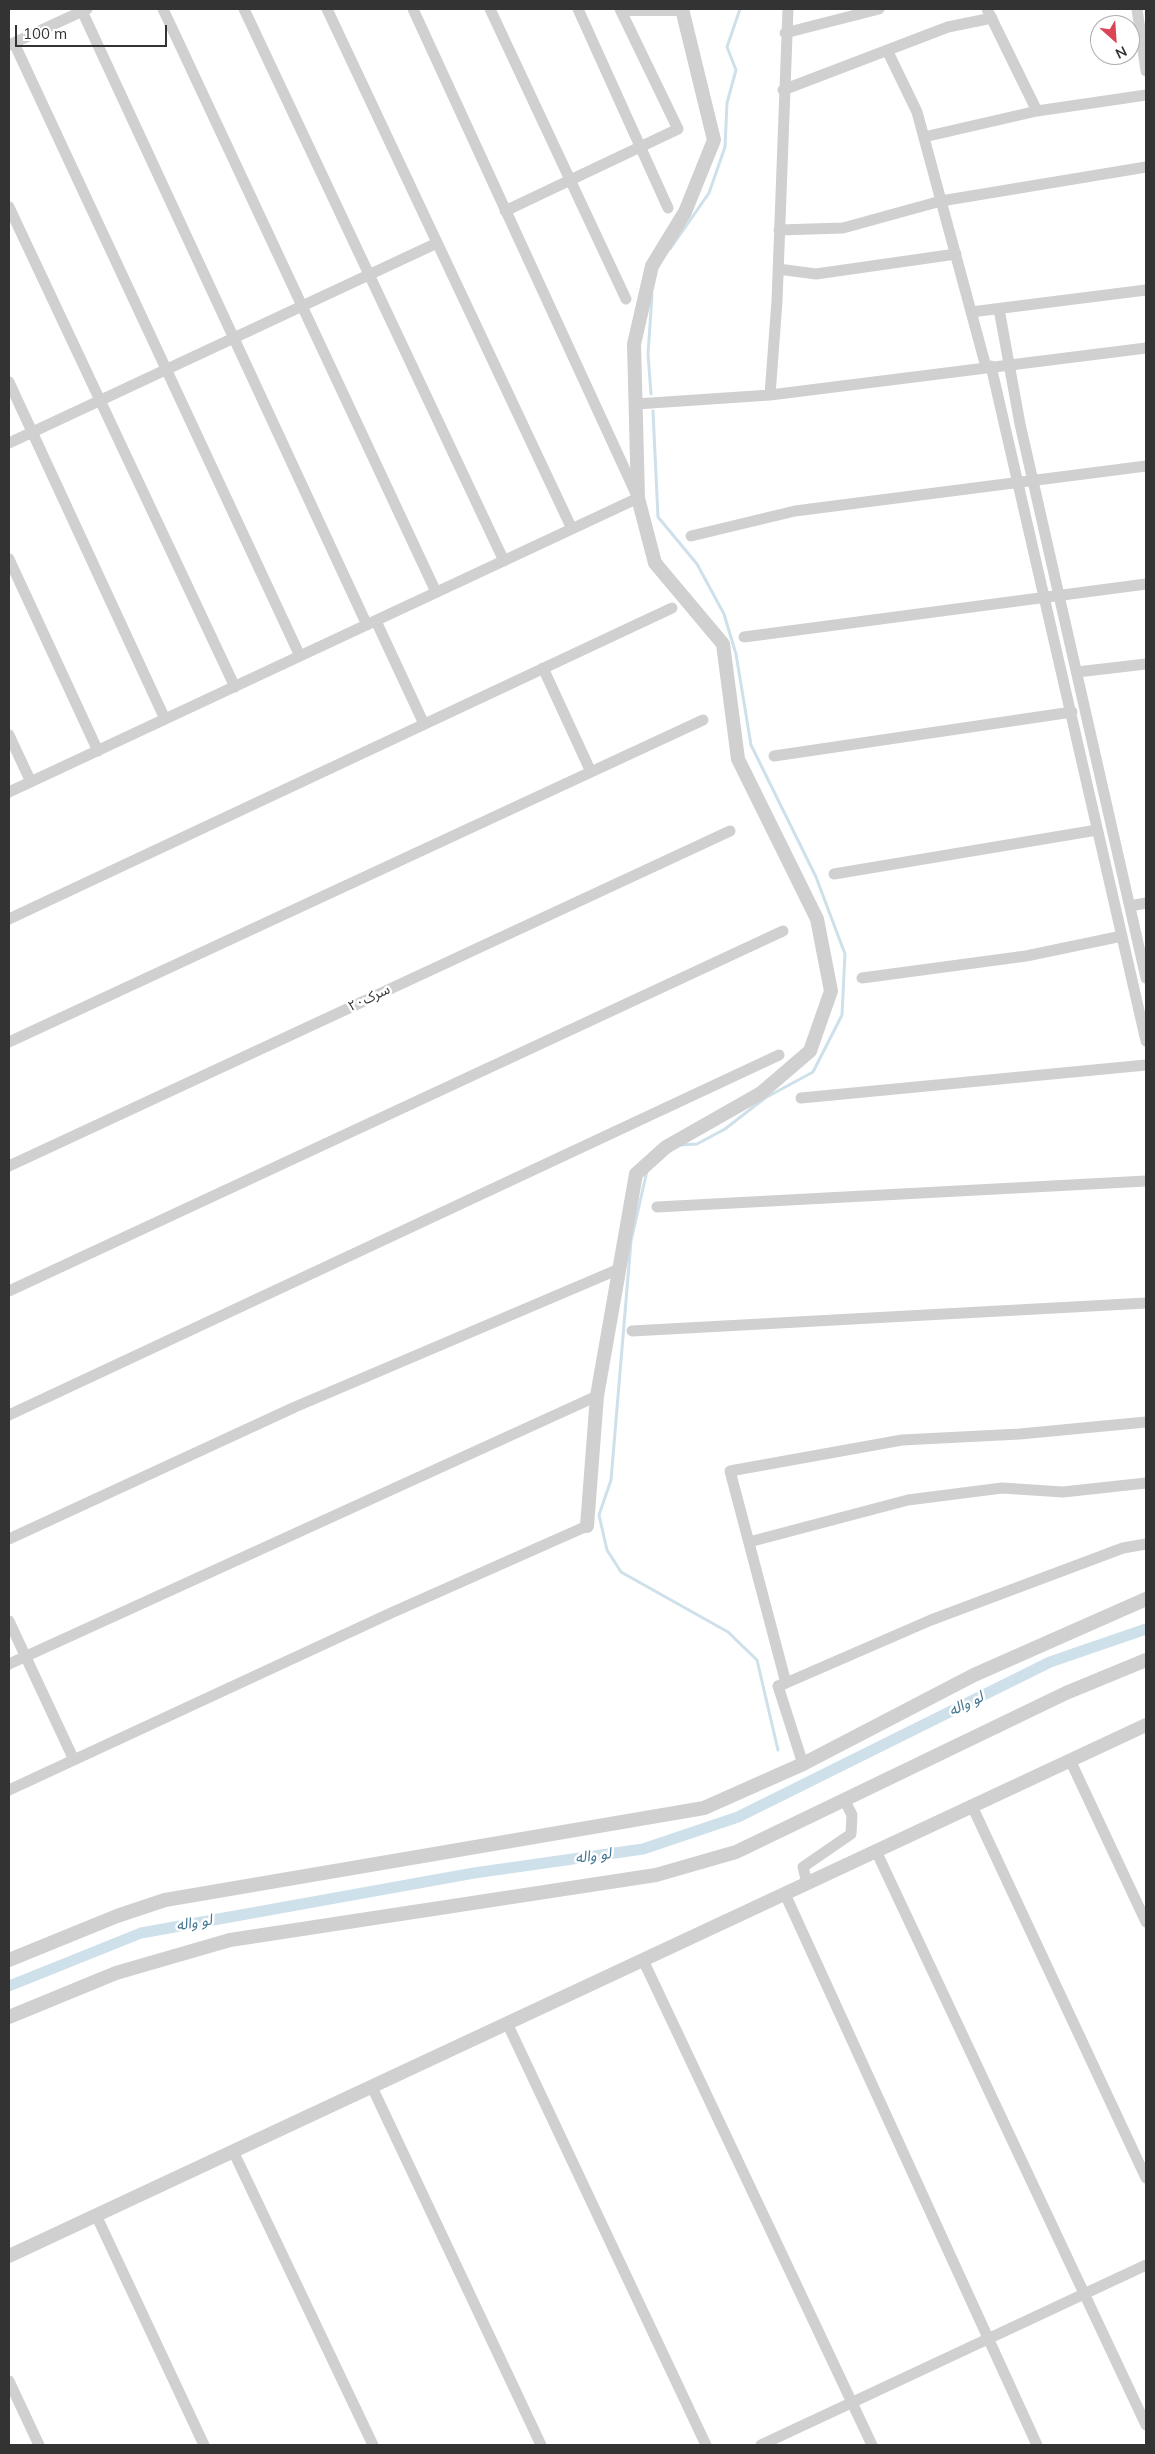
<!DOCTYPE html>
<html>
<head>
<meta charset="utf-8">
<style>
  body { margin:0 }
  #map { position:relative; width:1155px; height:2454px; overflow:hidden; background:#fff; font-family:Mulish,sans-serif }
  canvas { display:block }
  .frame { position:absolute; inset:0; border:10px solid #333; pointer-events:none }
  .north { position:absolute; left:1090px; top:15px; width:50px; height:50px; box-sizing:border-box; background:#fff; border:1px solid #adadad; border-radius:50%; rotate:154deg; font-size:14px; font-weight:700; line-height:20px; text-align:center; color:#333 }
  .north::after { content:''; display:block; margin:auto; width:18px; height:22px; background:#db4455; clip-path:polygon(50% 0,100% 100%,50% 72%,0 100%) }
  .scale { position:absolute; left:15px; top:25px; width:152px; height:22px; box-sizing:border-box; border:2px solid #333; border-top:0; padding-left:6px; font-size:15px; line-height:18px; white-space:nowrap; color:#333; -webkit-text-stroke:4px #fff; paint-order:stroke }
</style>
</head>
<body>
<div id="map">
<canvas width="1155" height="2454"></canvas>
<div class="frame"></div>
<div class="north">N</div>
<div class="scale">100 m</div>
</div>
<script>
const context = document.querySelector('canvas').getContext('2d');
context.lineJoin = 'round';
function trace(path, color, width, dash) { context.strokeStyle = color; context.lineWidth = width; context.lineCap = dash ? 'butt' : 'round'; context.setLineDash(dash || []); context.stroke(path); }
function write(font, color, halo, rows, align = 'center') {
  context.font = font + ' Mulish,"Noto Sans Arabic",sans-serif'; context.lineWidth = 5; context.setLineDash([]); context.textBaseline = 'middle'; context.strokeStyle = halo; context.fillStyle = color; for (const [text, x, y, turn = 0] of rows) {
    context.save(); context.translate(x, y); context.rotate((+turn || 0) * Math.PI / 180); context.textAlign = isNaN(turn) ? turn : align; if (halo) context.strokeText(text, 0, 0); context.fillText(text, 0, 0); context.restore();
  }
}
const stream = new Path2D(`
  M670 249 709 193 725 147 727 103 736 70 727 47 740 9
  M651 394 648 354 652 295
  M653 411 658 517 697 564 724 614 736 654 751 745 816 877 845 954 842 1015 813 1072 765 1098 725 1129 697 1144 679 1145
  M647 1171 631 1241 611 1480 599 1515 607 1550 621 1572 728 1632 757 1660 778 1750`);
const canal = new Path2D(`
  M9 1986 141 1933 474 1873 643 1849 738 1817 1050 1662 1146 1629`);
const minor = new Path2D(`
  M163 9 436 592
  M244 9 504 561
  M327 9 572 529
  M490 9 626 299
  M578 9 668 208
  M987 9 1037 111
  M1137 9 1146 71
  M82 11 367 625
  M785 33 879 9
  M14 43 300 656
  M9 45 87 9
  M887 50 917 112 986 367
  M783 90 948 27 992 18
  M924 137 1037 111 1146 95
  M9 207 235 687
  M505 211 678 129 620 9
  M779 230 843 228 941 201 1146 167
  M778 269 816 274 956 254
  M999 309 1020 424 1146 978
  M971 312 1146 290
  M991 366 1146 1041
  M9 382 165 719
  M770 395 777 301 788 9
  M636 404 770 395 1146 348
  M9 443 437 243
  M691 536 795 511 1146 466
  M9 559 98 751
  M376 621 424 724
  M744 637 1146 584
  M543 668 591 772
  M1077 672 1146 664
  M9 735 31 782
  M774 756 1072 712
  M9 792 638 498 413 9
  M834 874 1097 830
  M1130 906 1146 903
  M9 919 672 608
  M862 978 1026 956 1122 936
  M9 1042 703 720
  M801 1098 1146 1065
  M9 1166 730 831
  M657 1207 1146 1181
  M9 1291 783 931
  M632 1331 1146 1303
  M9 1415 779 1055
  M9 1539 295 1407 619 1269
  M749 1542 908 1500 1002 1488 1063 1492 1146 1483
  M9 1621 74 1760
  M9 1664 597 1396
  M786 1683 931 1620 1123 1548 1146 1544
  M1070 1760 1146 1922
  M803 1764 778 1686 786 1683 730 1471 902 1440 1020 1434 1146 1422
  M9 1790 391 1613 587 1526
  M972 1806 1146 2178
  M876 1851 1146 2425
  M807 1883 803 1867 851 1834 852 1815 845 1801
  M785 1894 1037 2445
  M643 1960 872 2445
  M507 2023 706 2445
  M372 2087 541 2445
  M233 2151 373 2445
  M96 2215 204 2445
  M9 2381 39 2445
  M761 2445 1146 2265`);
const tertiary = new Path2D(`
  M587 1526 597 1396 636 1174 666 1147 761 1093 810 1051 831 991 817 919 738 759 723 644 655 563 638 498 634 344 652 266 685 212 714 140 682 9H630
  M9 1960 117 1916 165 1900 704 1808 803 1764 974 1675 1146 1599
  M9 2017 116 1973 230 1940 656 1875 736 1852 1066 1693 1146 1660
  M9 2256 1146 1725`);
const streetNames = [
  ["سرک۲۰",369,998,-25]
];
const waterNames = [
  ["لو واله",966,1704,-26],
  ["لو واله",593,1856,-8],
  ["لو واله",194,1923,-10]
];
trace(stream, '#cee0ea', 3);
trace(canal, '#cee0ea', 11);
trace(minor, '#d0d0d0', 11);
trace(tertiary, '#d0d0d0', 14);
write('14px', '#333', '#fff', streetNames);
write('italic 15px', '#447791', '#fff', waterNames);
</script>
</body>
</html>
